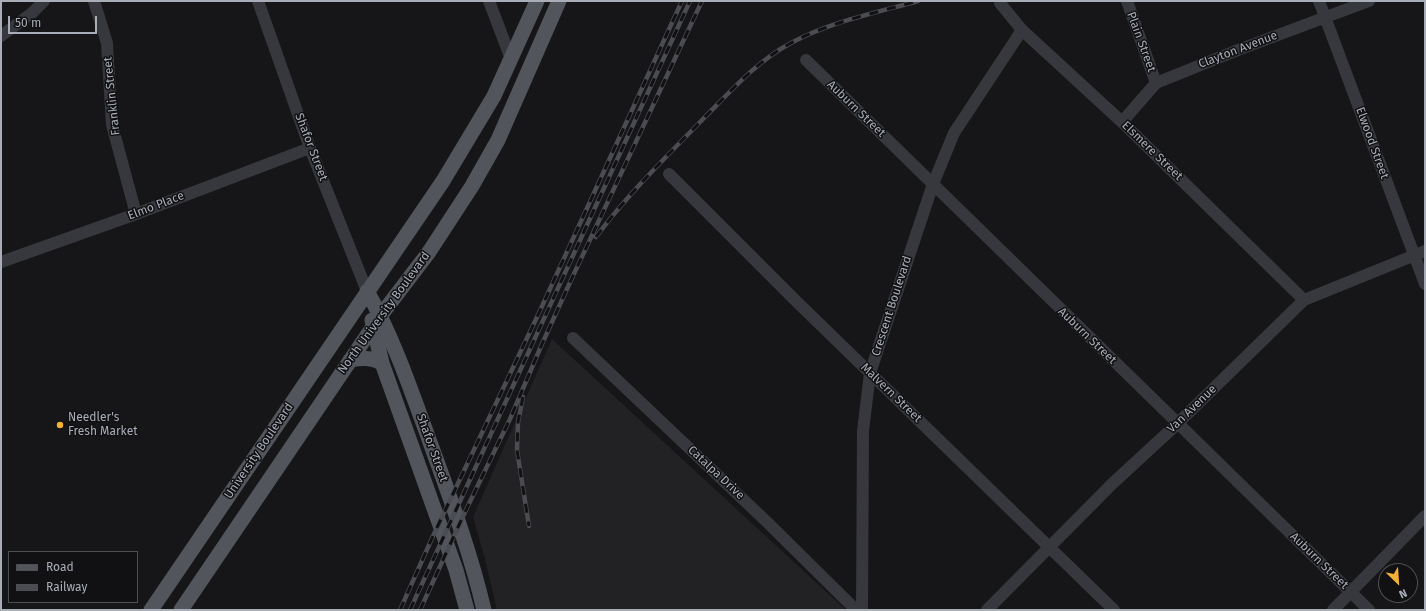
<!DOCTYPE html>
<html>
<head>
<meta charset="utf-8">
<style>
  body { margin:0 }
  #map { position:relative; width:1426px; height:611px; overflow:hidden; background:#161618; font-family:"Fira Sans",sans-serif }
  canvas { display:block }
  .frame { position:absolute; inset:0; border:2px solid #a8adb8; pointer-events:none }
  .legend { position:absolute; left:8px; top:551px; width:130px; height:52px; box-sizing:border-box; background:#111113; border:1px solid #4d4f55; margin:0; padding:5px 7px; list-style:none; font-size:12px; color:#a8adb8 }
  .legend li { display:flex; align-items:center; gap:8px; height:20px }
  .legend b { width:20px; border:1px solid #4d4f55 }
  .north { position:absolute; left:1378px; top:563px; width:40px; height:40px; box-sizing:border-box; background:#111113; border:1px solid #4d4f55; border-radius:50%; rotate:155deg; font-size:11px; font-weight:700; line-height:16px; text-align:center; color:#a8adb8 }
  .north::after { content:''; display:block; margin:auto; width:14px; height:18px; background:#f2b134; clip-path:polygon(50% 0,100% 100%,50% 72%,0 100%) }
  .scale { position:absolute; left:8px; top:16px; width:89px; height:18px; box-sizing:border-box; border:2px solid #a8adb8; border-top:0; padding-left:5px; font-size:12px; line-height:14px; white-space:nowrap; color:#a8adb8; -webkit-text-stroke:3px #111113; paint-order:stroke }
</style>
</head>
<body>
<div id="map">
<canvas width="1426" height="611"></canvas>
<div class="frame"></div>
<ul class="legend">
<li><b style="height:5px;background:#53555c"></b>Road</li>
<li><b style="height:5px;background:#4a4c52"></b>Railway</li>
</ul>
<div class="north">N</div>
<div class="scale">50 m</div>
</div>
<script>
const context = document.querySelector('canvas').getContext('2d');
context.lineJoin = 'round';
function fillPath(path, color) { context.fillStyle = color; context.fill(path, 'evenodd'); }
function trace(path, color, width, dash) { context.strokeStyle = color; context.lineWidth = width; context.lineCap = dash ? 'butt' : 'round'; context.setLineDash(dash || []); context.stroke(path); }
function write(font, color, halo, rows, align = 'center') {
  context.font = font + ' "Fira Sans",sans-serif'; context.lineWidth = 3; context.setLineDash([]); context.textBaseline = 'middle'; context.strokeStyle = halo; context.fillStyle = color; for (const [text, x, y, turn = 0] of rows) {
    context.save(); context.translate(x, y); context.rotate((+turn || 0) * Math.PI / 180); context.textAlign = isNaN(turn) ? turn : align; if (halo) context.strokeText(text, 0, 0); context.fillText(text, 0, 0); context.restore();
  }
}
const built = new Path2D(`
  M552 339 846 610H497L485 559 473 517Z`);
const minor = new Path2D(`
  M94 1 107 43 112 125 136 214
  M258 1 310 148 367 291
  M489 1 511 59
  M1127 1 1156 83
  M1319 1 1425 284
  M1000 3 1022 30 1122 122 1304 300
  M1 36 32 13 44 1
  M806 60 1369 610
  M1122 122 1156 83 1238 50 1369 1
  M669 174 796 301 1114 610
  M1 262 136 214 310 148
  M573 338 767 522 856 610
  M862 610 863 431 870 373 933 184 954 133 1022 30
  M987 610 1112 484 1177 424 1304 300 1425 251
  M1333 610 1425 516`);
const major = new Path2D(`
  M367 291C394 339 412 393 431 445 451 500 471 554 484 610
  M372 320 382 363 456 570 467 610
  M350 360C362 358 370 357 382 363
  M151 610 443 181 494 96 537 1
  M181 610 381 315 429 252 472 186 498 140 559 1`);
const rail = new Path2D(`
  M596 237C628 194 666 157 704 118 731 91 757 61 791 43 830 22 875 13 918 1
  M523 397 518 422 517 450 529 526
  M400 610 433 536 538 315 682 1
  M410 610 690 1
  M420 610 465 512 510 419 542 344 572 278 702 1`);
const markers = [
  [60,425,4,"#f2b134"]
];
const streetNames = [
  ["Plain Street",1141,42,70],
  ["Clayton Avenue",1238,50,-21],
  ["Franklin Street",112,96,-96],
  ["Auburn Street",856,109,44],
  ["Elwood Street",1372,143,70],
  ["Shafor Street",311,147,69],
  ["Elsmere Street",1152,151,44],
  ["Elmo Place",156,206,-21],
  ["Crescent Boulevard",892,306,-72],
  ["North University Boulevard",384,313,-54],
  ["Auburn Street",1087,336,44],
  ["Malvern Street",891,393,44],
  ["Van Avenue",1192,409,-44],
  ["Shafor Street",432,448,70],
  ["University Boulevard",259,451,-56],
  ["Catalpa Drive",716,473,43],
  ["Auburn Street",1319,561,44]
];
const poiNames = [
  ["Needler's",68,418],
  ["Fresh Market",68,432]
];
fillPath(built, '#222225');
trace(minor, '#37383d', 12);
trace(major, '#53555c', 15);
trace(rail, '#4a4c52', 4.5);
trace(rail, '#111113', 3, [9]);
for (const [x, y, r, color] of markers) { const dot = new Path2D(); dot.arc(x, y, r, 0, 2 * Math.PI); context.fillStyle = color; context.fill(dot); trace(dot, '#111113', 1.5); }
write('12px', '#a8adb8', '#111113', streetNames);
write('12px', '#a8adb8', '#111113', poiNames, 'left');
</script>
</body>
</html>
